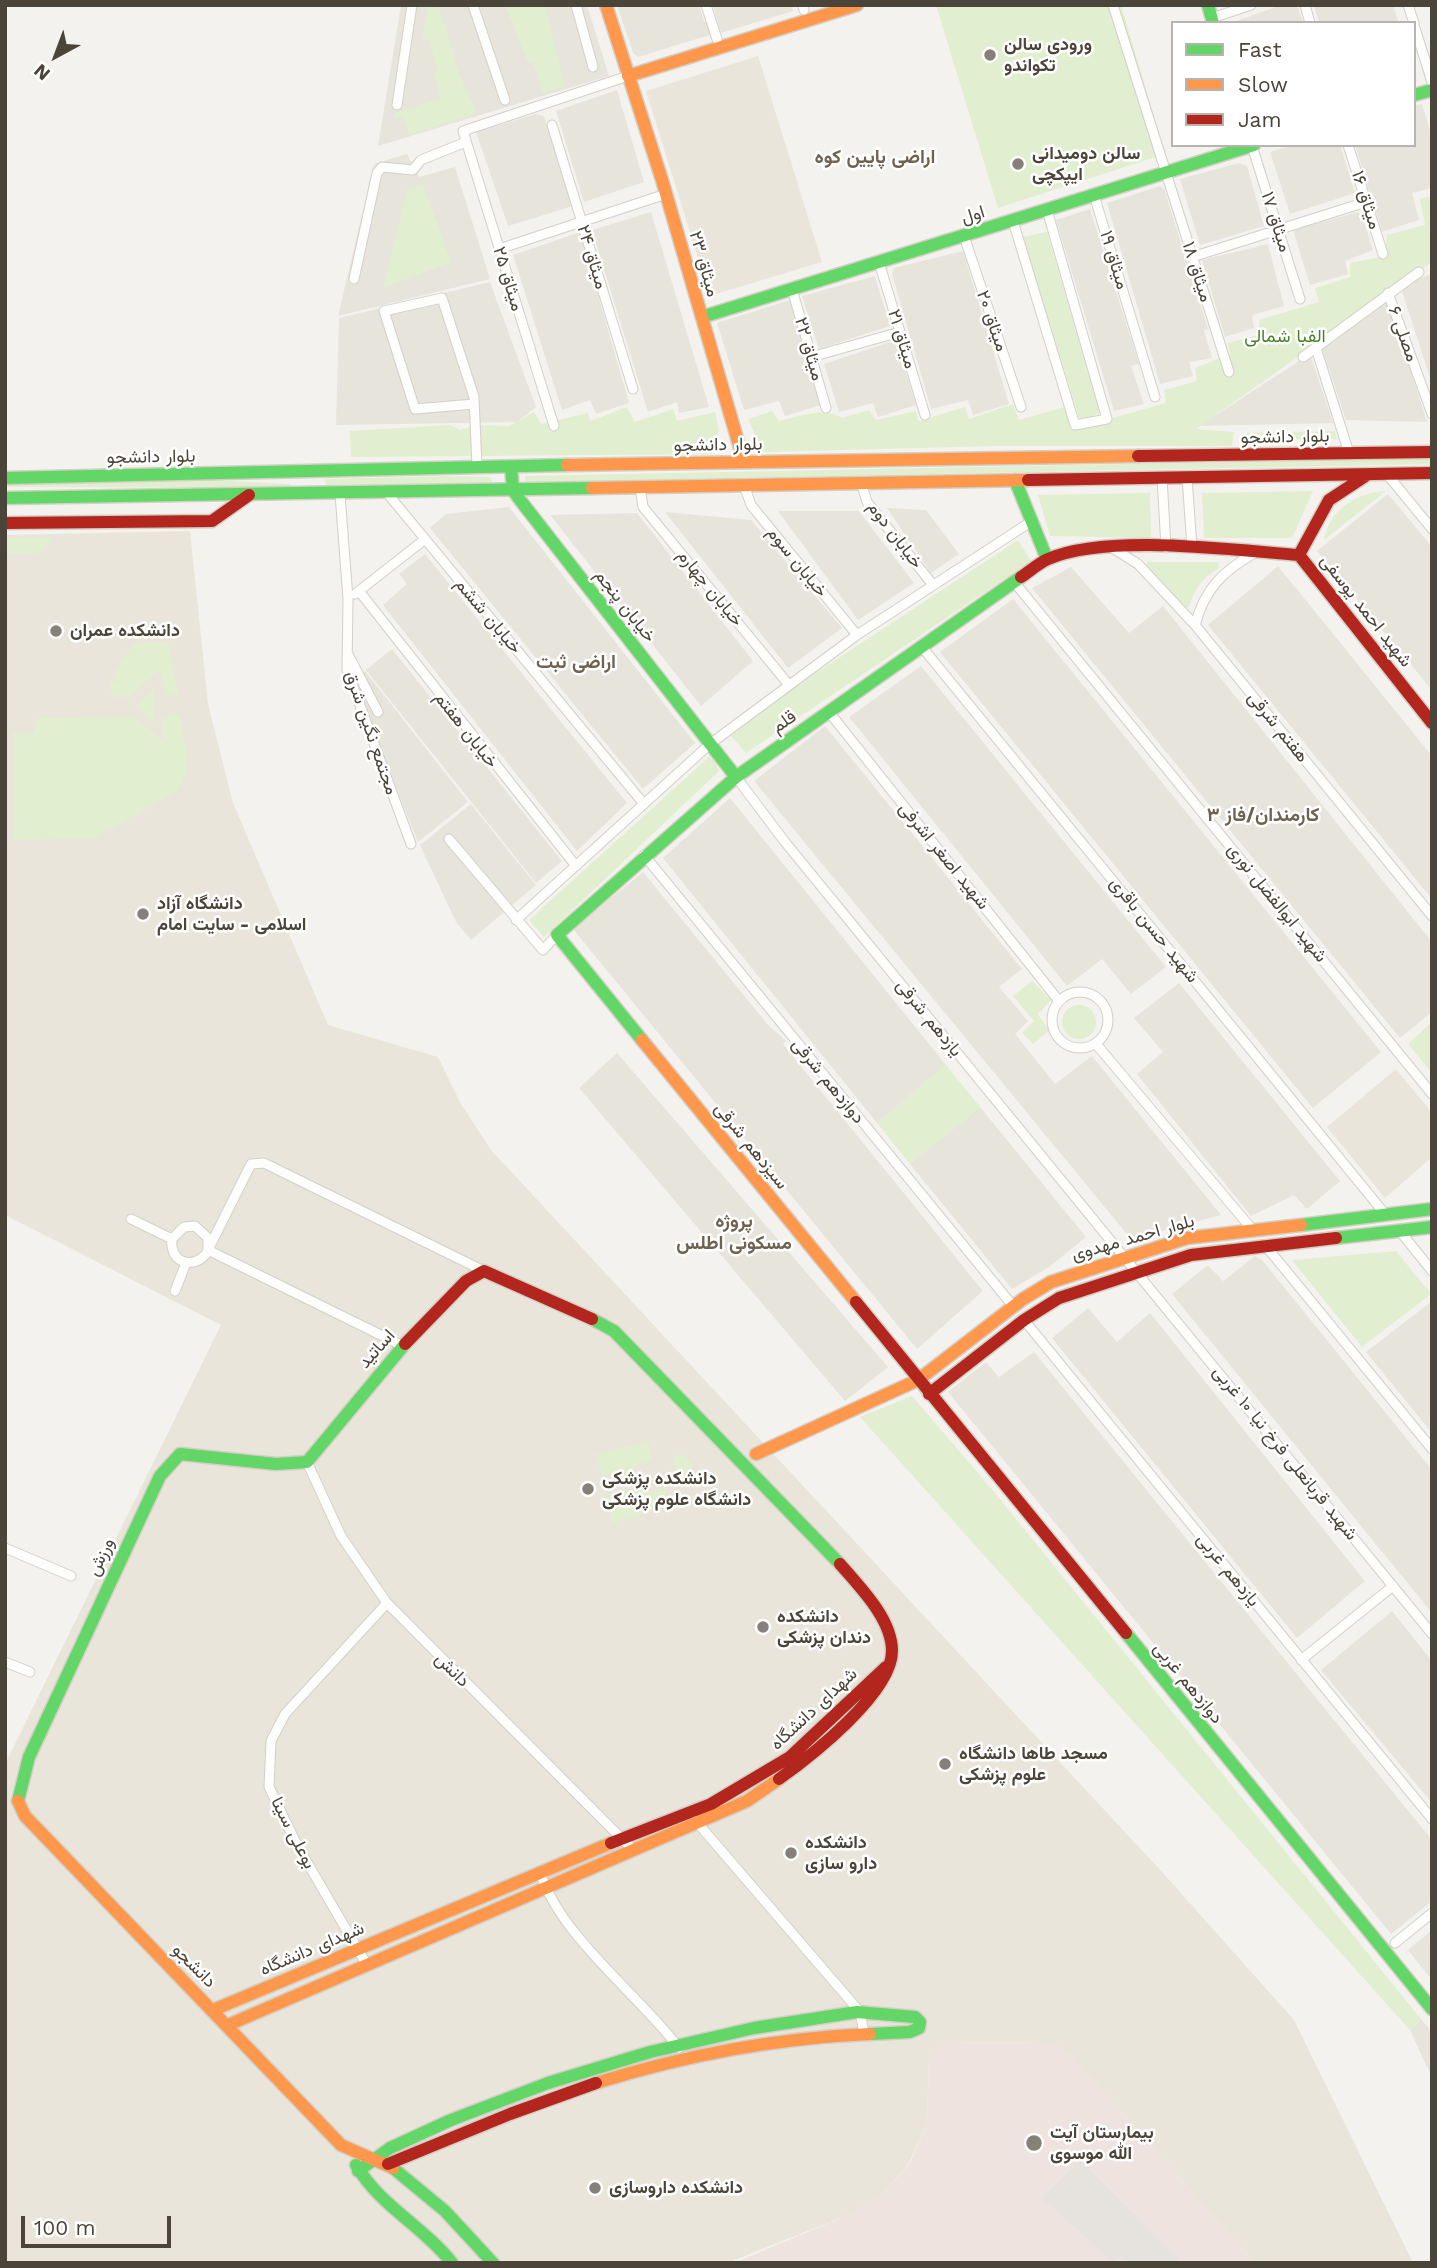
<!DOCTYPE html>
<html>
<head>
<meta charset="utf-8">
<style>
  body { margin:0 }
  #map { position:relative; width:1437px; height:2268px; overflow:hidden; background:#f4f2ee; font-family:"Work Sans",sans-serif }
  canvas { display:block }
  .frame { position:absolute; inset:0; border:7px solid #4b4439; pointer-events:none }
  .legend { position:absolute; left:1171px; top:21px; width:245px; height:126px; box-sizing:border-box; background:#fff; border:2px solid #b7b4b0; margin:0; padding:9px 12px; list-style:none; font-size:21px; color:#4b4439 }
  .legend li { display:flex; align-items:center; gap:14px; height:35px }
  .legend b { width:35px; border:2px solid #b7b4b0 }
  .north { position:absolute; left:21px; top:21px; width:70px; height:70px; -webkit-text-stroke:5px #fff; paint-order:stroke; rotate:221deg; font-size:19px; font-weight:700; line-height:28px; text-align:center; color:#4b4439 }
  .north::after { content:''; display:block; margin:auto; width:24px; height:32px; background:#4b4439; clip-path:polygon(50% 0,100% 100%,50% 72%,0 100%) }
  .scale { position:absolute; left:21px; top:2216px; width:150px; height:32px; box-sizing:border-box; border:4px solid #4b4439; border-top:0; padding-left:9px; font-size:21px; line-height:24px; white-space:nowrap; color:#4b4439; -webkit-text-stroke:5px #fff; paint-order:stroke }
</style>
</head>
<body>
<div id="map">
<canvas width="1437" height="2268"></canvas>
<div class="frame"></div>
<ul class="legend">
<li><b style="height:9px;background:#63d668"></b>Fast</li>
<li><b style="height:9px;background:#ff974d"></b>Slow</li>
<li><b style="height:9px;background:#b3261e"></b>Jam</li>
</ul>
<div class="north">N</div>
<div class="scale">100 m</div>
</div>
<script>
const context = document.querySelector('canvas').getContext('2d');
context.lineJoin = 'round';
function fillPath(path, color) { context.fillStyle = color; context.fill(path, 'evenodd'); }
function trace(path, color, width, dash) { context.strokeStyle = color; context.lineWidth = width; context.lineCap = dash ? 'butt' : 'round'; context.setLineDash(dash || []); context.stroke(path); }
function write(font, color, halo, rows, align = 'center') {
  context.font = font + ' "Work Sans",Vazirmatn,sans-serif'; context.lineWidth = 5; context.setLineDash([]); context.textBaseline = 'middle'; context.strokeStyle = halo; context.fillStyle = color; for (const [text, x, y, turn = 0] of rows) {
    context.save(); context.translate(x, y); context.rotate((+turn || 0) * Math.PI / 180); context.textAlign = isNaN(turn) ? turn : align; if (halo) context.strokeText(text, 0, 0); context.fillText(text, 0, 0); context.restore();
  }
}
const residential = new Path2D(`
  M401 5H587L609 76 378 146Z
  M617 5H699L704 22 709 21 713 34 638 57 633 53Z
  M713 5H792L793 11 721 33Z
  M1281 5H1297L1303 23H1231Z
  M1314 5H1393L1399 23H1319Z
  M617 90 644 182 584 202 556 111Z
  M1422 104 1432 137V188L1412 193 1419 220 1382 232 1355 145H1414V106Z
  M536 114 544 116 573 206 508 226 476 132Z
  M1292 145H1340L1355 193 1290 214 1270 152Z
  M407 154 419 177 455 167 490 279 338 316 374 164Z
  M1239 163 1247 166 1264 226 1200 245 1180 179Z
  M1160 186 1164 189 1208 329 1204 331 1212 358 1189 362 1193 376 1160 384 1107 203Z
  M1090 209 1139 364 1131 366 1144 404 1114 411 1056 220Z
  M651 212 709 407 679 413 677 402 648 412 592 230Z
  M1358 212 1362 215 1373 250 1345 261 1348 274 1310 285 1293 230Z
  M580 232 629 403 596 414 590 400 562 410 513 255Z
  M1268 244 1284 306 1252 315 1254 328 1225 337 1202 260Z
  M963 251 1009 404 973 415 968 400 931 409 892 274 894 268Z
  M1432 274V384L1400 285Z
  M875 276 890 326 819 349 802 296Z
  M490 282 536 407 517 422 336 425 339 318Z
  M790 300 821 405 785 416 779 401 744 410 717 323Z
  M1385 303 1390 306 1427 422 1346 420 1322 348Z
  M896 340 916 405 878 417 873 403 839 412 824 364Z
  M1310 354 1333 423 1199 426Z
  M1388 494 1432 547V690L1317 551Z
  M509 507 695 743 643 789 430 528 446 514Z
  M887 508 926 510 959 554 931 573Z
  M778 511H859L914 583 858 620Z
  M665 512 751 520 842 628 788 668Z
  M637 513 753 661 701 706 550 515Z
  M425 554 627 803 577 851 383 605 407 584 399 574Z
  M1278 566 1432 756V899L1208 625Z
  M1071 567 1129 633 1163 606 1432 942V1012L1400 1038 1032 588Z
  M1013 599 1381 1052 1313 1108 940 652Z
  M392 649 562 861 536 883 366 670Z
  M921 666 1166 967 1131 994 1102 959 1067 986 849 717Z
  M365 671 468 802 418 842 353 680Z
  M825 726 1022 969 999 987 1028 1021 1015 1034 1055 1084 1092 1056 1221 1215 1131 1239 754 781Z
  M730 798 946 1065 877 1123 663 858Z
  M471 804 536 885 471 940 456 922 420 845Z
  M643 872 768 1025 786 1041 783 1044 983 1291 917 1349 573 929Z
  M1179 983 1340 1181 1307 1209 1294 1195 1251 1216 1137 1074 1163 1052 1134 1018Z
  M617 1053 888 1367 845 1401 579 1088Z
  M980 1107 1086 1237 1049 1267 1012 1289 910 1164Z
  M1255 1256 1262 1260 1432 1470V1613L1172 1294 1208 1265 1223 1281Z
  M1432 1301V1433L1366 1352Z
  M1088 1308 1117 1342 1150 1313 1365 1581 1297 1638 1052 1338Z
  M1034 1352 1432 1840V1901L1391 1934 948 1392 986 1362 999 1377Z
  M1392 1611 1432 1661V1803L1321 1670Z
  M1432 1930V1980L1408 1950Z
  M1421 2019 1432 2032V2078L1410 2030Z`);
const education = new Path2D(`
  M758 56 822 262 716 294 708 290 646 91Z
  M190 531 208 704 233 803 328 1025 438 1057 461 1104 491 1150 1163 1873 1294 2020 1413 2263H1255L1069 2053 1050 2043 946 2042 929 2060 927 2123 909 2163 881 2196 848 2215 727 2263H5V1764L221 1325 5 1215V535Z
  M1396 1069 1432 1113V1157L1385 1198 1327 1127Z`);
const medical = new Path2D(`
  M946 2042 1050 2043 1069 2053 1255 2263H734L848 2215 881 2196 910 2163 927 2123 929 2060Z`);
const green = new Path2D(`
  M428 5H438L456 60 454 62 477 113 409 135 402 117 395 118V113L441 98 434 74 438 72 429 40 422 39Z
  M505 5H545L565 86 542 93 533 62 528 63Z
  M936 5H1121L1165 154 998 208Z
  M423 184 451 262 383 288 407 189Z
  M1432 196V262L1196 429 1234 432 1232 446H994L763 452 748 419 772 411 779 421C798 417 824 406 842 418L869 410 876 420 916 411 918 421 965 407 969 419 1013 404 1019 420 1064 407 1071 427 1077 428 1166 403 1164 390 1197 381 1195 368 1230 354 1228 343 1259 335V320L1319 302 1315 288 1350 277V263L1385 256 1387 235 1425 225 1420 199Z
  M1047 232 1100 413 1080 420 1022 237Z
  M627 407 635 422 673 409 677 421 715 412 719 431 712 454 351 457 350 431 450 425 460 430 478 425 509 426 534 412 541 424 588 413 590 421Z
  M1335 431 1337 439 1247 440 1245 437 1247 433Z
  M1432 458V464L525 482V476Z
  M446 476 491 477 492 483 326 485 325 479Z
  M191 479 290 484V488L5 487V484Z
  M1313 491 1292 538H1204L1202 493Z
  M1386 491 1324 540C1330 509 1356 493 1386 491Z
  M1150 493 1151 538 1050 536 1038 495Z
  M5 538H53L40 553 5 554Z
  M1018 540 1031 561 746 753 731 736 784 694Z
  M1148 562H1218L1219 568C1202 578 1195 588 1189 607L1183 609 1146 565Z
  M168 642 178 695H164L162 671 157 672 130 697H112L110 683 117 681 115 671 134 643Z
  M154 689 155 723 135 706Z
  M180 715 187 758 186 773 177 791 95 838 14 840 13 732 33 733 37 718 133 716 163 740 162 717Z
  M709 757 714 760 719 771 544 937 529 920Z
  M1032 981 1051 1000 1038 1014 1049 1031 1033 1044 1022 1033 1034 1021 1013 996Z
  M1062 1022a17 17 0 1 1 34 0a17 17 0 1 1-34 0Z
  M1432 1022V1073L1408 1044Z
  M946 1065 980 1107 910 1164 877 1123Z
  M1396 1251 1431 1294 1362 1347 1292 1260Z
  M912 1396 995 1493 1421 2019 1410 2030 860 1417Z
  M647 1441 654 1461 639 1464 627 1478 615 1479 611 1473 602 1475 595 1455Z
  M677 1455H684L693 1465 686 1478H680L673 1459Z
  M661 1488 665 1489 670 1505 613 1523 604 1499 629 1490 649 1492Z`);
const parking = new Path2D(`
  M1080 2160 1176 2255 1180 2263H1128L1121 2256 1114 2263 1042 2198Z`);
const street = new Path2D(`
  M473 5 505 100
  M576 5 593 67
  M706 5 717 39
  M803 5 804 10
  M1113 5 1229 372
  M1305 5 1310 23
  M1408 5 1414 23
  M1212 18 1251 5
  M1414 25 1432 82
  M397 105 412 5
  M552 125 633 389
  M1348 145 1383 254
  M1252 146 1300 299
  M1094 195 1155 397
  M1013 221 1075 425 1107 419 1047 210
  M964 236 1021 407
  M499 249 666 194
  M1192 257 1366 202
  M879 262 925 415
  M354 279 377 173 382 167 413 170 421 160 466 142
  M792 289 826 408
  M1388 293 1432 414
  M1316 348 1349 453
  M811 357 900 332
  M1303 357 1419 272
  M474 404 415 409 384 311 442 298 474 397 477 467
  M554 426 463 131 628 76
  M1386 473 1432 529
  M1162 477 1166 548
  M1187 477 1192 548
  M861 482 867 502 933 585
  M744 485 751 505 857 635
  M640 487 643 507 789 685
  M387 493 644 804
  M340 494 348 599 347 670 411 844
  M1114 549 1138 564 1195 625 1432 916
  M1015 583 1432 1094
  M359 591 576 866
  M355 594 424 540
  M1195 625C1205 588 1223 571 1256 552
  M922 647 1385 1214
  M348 654 378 712
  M829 712 1059 1001
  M736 777 785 842 1432 1634
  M449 839 543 950 557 935
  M644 855 1013 1306
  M516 920 710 744 857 635 1032 521
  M1052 1020a28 28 0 1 1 56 0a28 28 0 1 1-56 0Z
  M1096 1044 1251 1228
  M131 1219 172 1239
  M1399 1230 1432 1271
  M1265 1245 1432 1449
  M208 1250V1238L195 1226 184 1227 172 1239C169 1261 191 1271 206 1254L251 1164 264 1163 484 1271
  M208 1250 403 1346
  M175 1291 186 1263
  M1024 1320 1432 1819
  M307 1462 341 1536 387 1603 633 1850
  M5 1548 71 1576
  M1301 1660 1393 1586
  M5 1662 30 1672
  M695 1820 860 2012 864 2033
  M540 1872C560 1936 638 1994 679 2048
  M1395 1943 1432 1913
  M367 1965 297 1845 269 1787 271 1741 285 1714 387 1603`);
const fast = new Path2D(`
  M1208 5 1213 23
  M1414 95 1432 90
  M702 317 1254 145
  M511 467 513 490 520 500 736 777
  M5 478 567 465
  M1015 480 1047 559
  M5 498 592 488
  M642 1040 557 935 736 777 1021 577
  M1301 1225 1432 1209
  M1336 1238 1432 1227
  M592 1319 614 1331 840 1564
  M1126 1633 1432 2009
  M18 1801 29 1757 160 1476 180 1454 276 1464 307 1462 405 1344
  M356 2165C380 2206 423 2226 452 2263
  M393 2168 445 2211 493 2263
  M358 2171 390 2148 451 2120 548 2083 650 2052 754 2028 857 2012 915 2017 920 2022 919 2028 910 2032 870 2034`);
const slow = new Path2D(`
  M606 5 662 180 744 462
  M628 76 857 5
  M567 465 1138 456
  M592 488 1028 480
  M642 1040 856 1302
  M756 1454 918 1380 1023 1299 1051 1282 1187 1238 1301 1225
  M18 1801 25 1816 341 2145 393 2168
  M213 2010 611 1843
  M228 2025 747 1801 779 1779
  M596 2083C686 2055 776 2038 870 2034`);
const jam = new Path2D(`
  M1138 456 1432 452
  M1028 480 1432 473
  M5 523 212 521 249 495
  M1299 555 1432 723
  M1299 555 1329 500 1367 475
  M1021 577C1030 571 1039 563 1048 559 1107 533 1233 550 1299 555
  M856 1302 1126 1633
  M405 1344 466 1281 484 1271 592 1319
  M929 1394 1024 1320 1059 1298 1191 1255 1336 1238
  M779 1779C811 1756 892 1693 892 1651 892 1619 860 1587 840 1564
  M611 1843 711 1804 790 1757 886 1667
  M388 2164 510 2114 596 2083`);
const markers = [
  [990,55,7,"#868178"],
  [1018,164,7,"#868178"],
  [56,631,7,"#868178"],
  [143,914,7,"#868178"],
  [588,1489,7,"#868178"],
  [763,1627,7,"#868178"],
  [945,1764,7,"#868178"],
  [791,1853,7,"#868178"],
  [1034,2143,9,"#868178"],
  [595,2188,7,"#868178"]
];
const poiNames = [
  ["ورودی سالن",1004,45],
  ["تکواندو",1004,66],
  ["سالن دومیدانی",1032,154],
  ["ایپکچی",1032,175],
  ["دانشکده عمران",70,631],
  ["دانشگاه آزاد",157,904],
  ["اسلامی - سایت امام",157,925],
  ["دانشکده پزشکی",602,1479],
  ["دانشگاه علوم پزشکی",602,1500],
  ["دانشکده",777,1617],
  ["دندان پزشکی",777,1638],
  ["مسجد طاها دانشگاه",959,1754],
  ["علوم پزشکی",959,1775],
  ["دانشکده",805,1843],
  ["دارو سازی",805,1864],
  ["بیمارستان آیت",1050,2133],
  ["الله موسوی",1050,2154],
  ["دانشکده داروسازی",609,2188]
];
const streetNames = [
  ["میثاق ۱۶",1366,200,72],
  ["اول",973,215,-17],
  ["میثاق ۱۷",1276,222,72],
  ["میثاق ۲۴",592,257,73],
  ["میثاق ۱۹",1114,260,73],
  ["میثاق ۲۳",704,264,74],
  ["میثاق ۱۸",1197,272,72],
  ["میثاق ۲۵",508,279,73],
  ["میثاق ۲۰",992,321,71],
  ["مصلی ۶",1403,334,70],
  ["میثاق ۲۱",902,339,73],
  ["میثاق ۲۲",809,349,74],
  ["بلوار دانشجو",1285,437,-1],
  ["بلوار دانشجو",718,445,-1],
  ["بلوار دانشجو",151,457,-1],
  ["خیابان دوم",895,535,53],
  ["خیابان سوم",797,562,51],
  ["خیابان چهارم",710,588,51],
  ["خیابان پنجم",625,606,52],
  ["شهید احمد یوسفی",1366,611,52],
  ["خیابان ششم",488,616,50],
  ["قلم",784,722,-35],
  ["هفتم شرقی",1278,727,51],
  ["خیابان هفتم",466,730,52],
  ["مجتمع نگین شرق",371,733,71],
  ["شهید اصغر اشرفی",944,856,51],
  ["شهید ابوالفضل نوری",1277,903,51],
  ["شهید حسن باقری",1154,930,51],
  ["یازدهم شرقی",929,1018,51],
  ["دوازدهم شرقی",828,1081,51],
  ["سیزدهم شرقی",751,1146,51],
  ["بلوار احمد مهدوی",1133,1238,-16],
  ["اساتید",377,1349,-48],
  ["شهید قربانعلی فرخ نیا ۱۰ غربی",1285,1453,51],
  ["ورزش",101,1557,-65],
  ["یازدهم غربی",1228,1570,51],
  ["دانش",452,1670,45],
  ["دوازدهم غربی",1188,1683,51],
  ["شهدای دانشگاه",814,1709,-43],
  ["بوعلی سینا",293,1833,63],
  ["شهدای دانشگاه",312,1949,-23],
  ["دانشجو",194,1966,45]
];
const parkNames = [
  ["الفبا شمالی",1285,337]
];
const neighbourhoodNames = [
  ["اراضی پایین کوه",875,157],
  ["اراضی ثبت",576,662],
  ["کارمندان/فاز ۳",1263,815],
  ["پروژه",734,1221],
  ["مسکونی اطلس",734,1243]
];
fillPath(residential, '#e7e4dc');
fillPath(education, '#eae5da');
fillPath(medical, '#eee3df');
fillPath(green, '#e1eecf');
fillPath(parking, '#e6e3df');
trace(street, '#d2d0cb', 11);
trace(fast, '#d3cfc5', 15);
trace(slow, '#d3cfc5', 15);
trace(jam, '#d3cfc5', 15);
trace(street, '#fdfdfc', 9);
trace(fast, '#63d668', 12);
trace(slow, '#ff974d', 12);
trace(jam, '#b3261e', 12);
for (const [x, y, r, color] of markers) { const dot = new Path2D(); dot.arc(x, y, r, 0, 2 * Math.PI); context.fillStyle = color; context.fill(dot); trace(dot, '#fff', 2.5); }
write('bold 18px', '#4b4439', '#fff', poiNames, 'left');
write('18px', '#4b4439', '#fff', streetNames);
write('18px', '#4a7f2a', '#fff', parkNames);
write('bold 19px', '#6e6250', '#fff', neighbourhoodNames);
</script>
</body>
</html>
